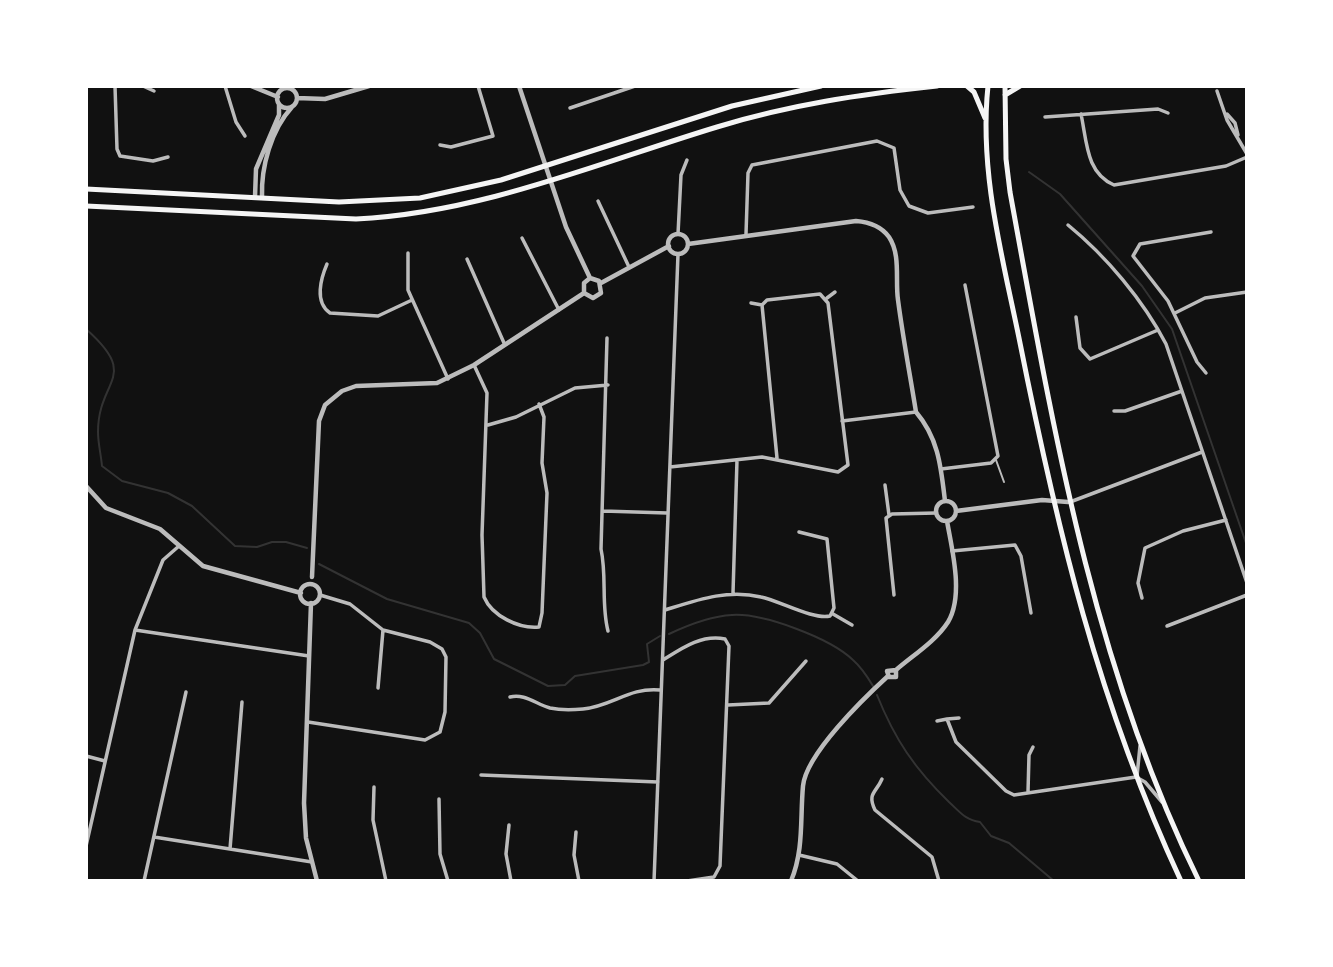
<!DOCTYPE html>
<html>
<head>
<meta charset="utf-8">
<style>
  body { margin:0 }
  #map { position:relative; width:1333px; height:967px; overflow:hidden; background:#111; font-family:Helvetica,sans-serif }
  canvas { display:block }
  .frame { position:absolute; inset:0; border:88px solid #fff; pointer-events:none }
</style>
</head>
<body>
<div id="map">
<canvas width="1333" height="967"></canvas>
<div class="frame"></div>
</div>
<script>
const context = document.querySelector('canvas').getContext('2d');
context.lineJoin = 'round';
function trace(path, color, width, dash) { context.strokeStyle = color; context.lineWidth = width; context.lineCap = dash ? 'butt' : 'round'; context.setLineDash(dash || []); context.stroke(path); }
const stream = new Path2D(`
  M1029 172 1060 194 1142 286 1172 329 1247 546
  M86 329C141 378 98 378 98 432 98 443 101 455 102 466L122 481 168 493 192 506 235 546 257 547 272 542H286L307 548
  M319 564 387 599 469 623 480 633 494 659 548 686 565 685 575 676 643 665 649 662 647 644 660 636
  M669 634C688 625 711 616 732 615 763 613 830 638 853 660 861 667 867 676 873 686
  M877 695C895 740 915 769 949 802 960 812 965 820 980 822L991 836 1009 843 1054 881`);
const service = new Path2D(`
  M996 460 1004 482`);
const minor = new Path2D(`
  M115 86 117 149 120 156 153 161 168 157
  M143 86 154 91
  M225 86 236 122 245 136
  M1217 91 1227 120 1247 154
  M570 108 635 86
  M1081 114C1087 142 1086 173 1114 185L1226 166 1247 157
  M1227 114 1235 123 1238 135
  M1045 117 1158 109 1168 113
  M440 145 451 147 493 136 478 86
  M598 201 629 267
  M1068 225C1106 256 1143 300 1166 344L1247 583
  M678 234 681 175 687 160
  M746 234 748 173 752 165 877 141 894 148 900 190 909 206 928 213 973 207
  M522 238 559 310
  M408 253V290L448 379
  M467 259 504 343
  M327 264C321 278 314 302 330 313L378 316 412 300
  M827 298 835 292
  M751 303 762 305
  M1175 313 1205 298 1247 292
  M1076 317 1080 348 1090 359 1158 330
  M607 338 601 549C607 577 601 604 608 631
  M474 365 487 393 482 535 484 597C492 616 519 629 539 627L542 613 547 493 542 463 544 417 539 404
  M1206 373 1197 362 1168 301 1133 256 1140 244 1211 232
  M1114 411H1125L1182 391
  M842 421 916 412
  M488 425 516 417 575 388 608 385
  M670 467 762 457 838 472 848 465 828 303 820 294 767 300 762 305 777 458
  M941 469 991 463 998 456 965 285
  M885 485 889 515
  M1070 502 1202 452
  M603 511 667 513
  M952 551 1015 545 1021 556 1031 613
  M733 593 737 460
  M894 595 886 518 892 514 936 513
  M1142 598 1138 583 1145 548 1183 531 1226 520
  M665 610C697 600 727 589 761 597 780 601 813 620 830 616L834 608 827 539 799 532
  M833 614 852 625
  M1167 626 1247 595
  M135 630 309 656
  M663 660C682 648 702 634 725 639L729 646 720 866 714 877 687 881
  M378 688 383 630
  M510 697C524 693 536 704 550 708 559 710 573 710 583 709 613 706 629 687 660 690
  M728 705 769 703 806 661
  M947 719 959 718
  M937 721 947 719 956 742 1006 791 1014 795 1136 777 1145 782 1162 802
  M308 722 425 740 440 732 445 712 446 657 442 649 430 642 383 630 350 604 320 595
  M86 756 105 761
  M481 775 658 782
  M1137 776 1140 746
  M882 779C876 793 867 793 875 810L932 857 939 881
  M374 787 373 820 386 881
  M1028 792 1029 755 1033 747
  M439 799 440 854 448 881
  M509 825 506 854 511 881
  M576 832 574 855 579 881
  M154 837 312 862
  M86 846 135 630 163 560 179 546
  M230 849 242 702
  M799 855 837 864 858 881
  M144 881 186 692
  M654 881 678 254`);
const tertiary = new Path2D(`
  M251 86 278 97
  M519 86 566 227 590 278
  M277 98a10 10 0 1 1 20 0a10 10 0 1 1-20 0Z
  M297 98 325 99 369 86
  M255 197 256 169 279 115V104
  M262 197C261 167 271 130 292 107
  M668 244a10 10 0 1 1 20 0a10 10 0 1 1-20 0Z
  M688 244 856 221C869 222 881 226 889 237 901 255 895 280 898 300 903 338 910 375 916 412 939 439 941 468 945 501
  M601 283 669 246
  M584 293 593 298 601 293 599 281 590 278
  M584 293V283L590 278
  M86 486 106 508 160 529 203 566 301 593
  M936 511a10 10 0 1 1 20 0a10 10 0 1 1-20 0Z
  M956 511 1042 500 1068 502
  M312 577 319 421 325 405 342 391 356 386 437 383 474 365 584 293
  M300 594a10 10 0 1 1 20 0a10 10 0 1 1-20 0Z
  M311 603 304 803 306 838 317 881
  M896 670 887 671 889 677H896V670C912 656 936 641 948 622 964 595 952 550 947 521
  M791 881C804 850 800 819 803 786 806 754 864 698 888 676`);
const primary = new Path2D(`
  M967 86 974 92 985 118
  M988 86C979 171 1002 255 1019 338 1057 529 1098 703 1181 881
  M1005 86 1006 159 1010 192C1053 427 1092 664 1199 881
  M1005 95 1020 86
  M86 189 339 202 420 198 501 180 732 106 821 86
  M86 206 356 219C481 213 598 163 717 127 788 105 862 94 937 86`);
trace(stream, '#333', 2);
trace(service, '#bcbcbc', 2);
trace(minor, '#bcbcbc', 3.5);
trace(tertiary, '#bcbcbc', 4.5);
trace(primary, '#f5f5f5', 5);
</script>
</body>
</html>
